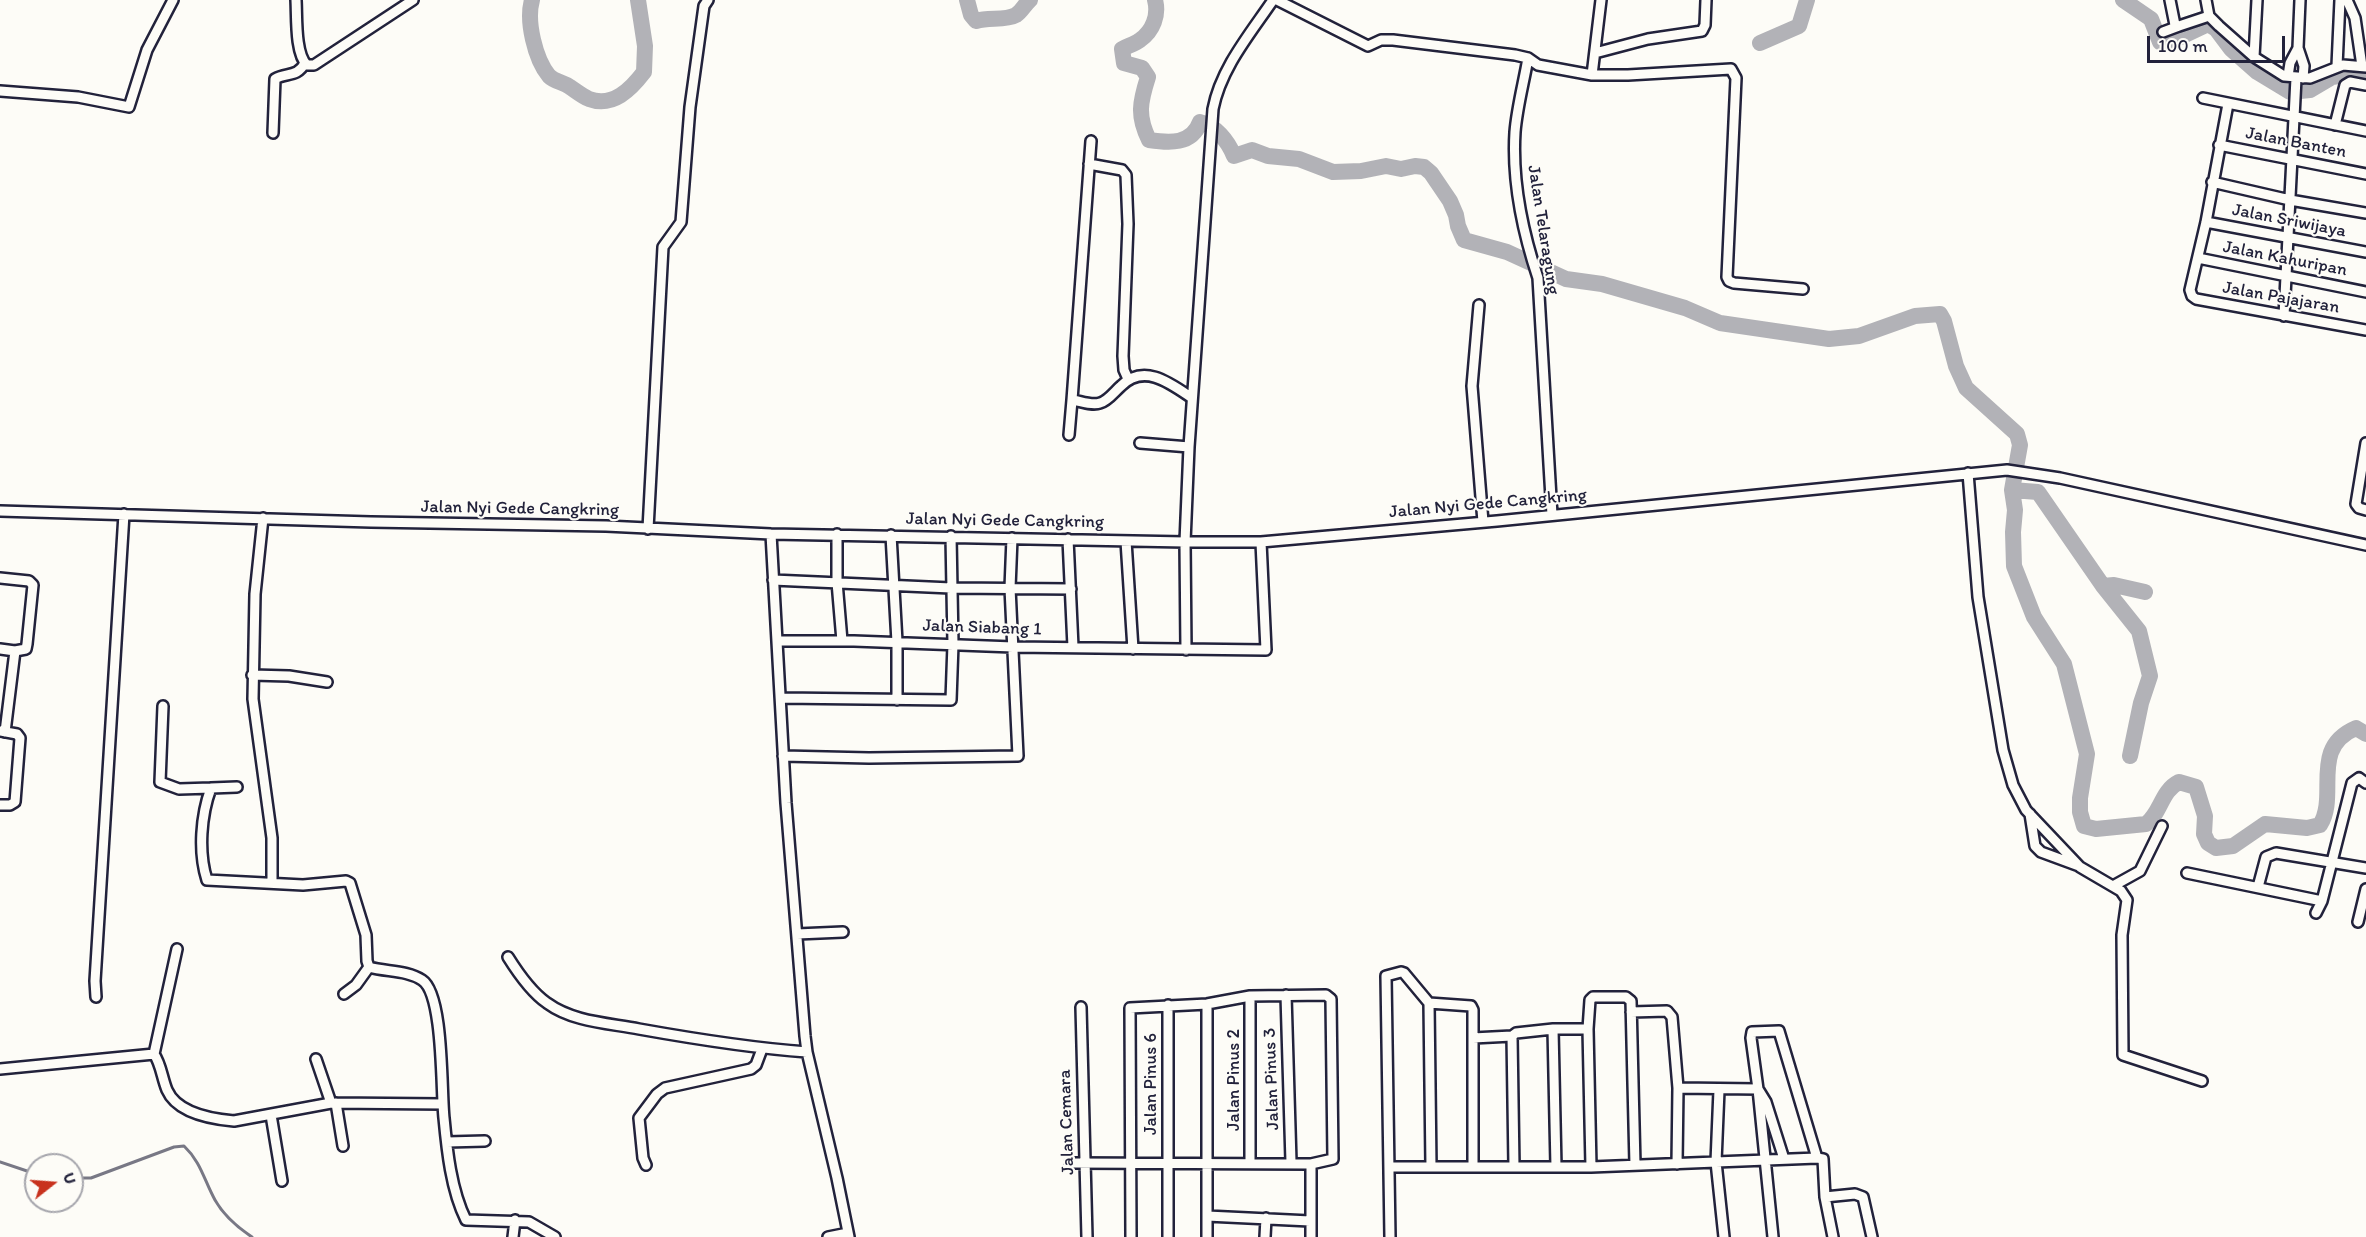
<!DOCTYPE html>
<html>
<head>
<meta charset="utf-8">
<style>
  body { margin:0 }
  #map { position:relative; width:2366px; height:1237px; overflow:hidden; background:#fdfcf7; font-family:Itim,sans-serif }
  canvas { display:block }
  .north { position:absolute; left:24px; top:1153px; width:60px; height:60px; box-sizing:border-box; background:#fdfcf7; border:2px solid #a5a5ac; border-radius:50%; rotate:73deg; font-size:16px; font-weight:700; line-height:24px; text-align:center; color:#22223b }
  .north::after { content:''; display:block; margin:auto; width:21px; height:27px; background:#c8321e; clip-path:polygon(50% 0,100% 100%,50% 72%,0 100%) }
  .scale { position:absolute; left:2147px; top:36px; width:138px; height:27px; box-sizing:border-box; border:3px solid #22223b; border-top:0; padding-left:8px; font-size:18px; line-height:21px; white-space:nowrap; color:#22223b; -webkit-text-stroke:4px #fdfcf7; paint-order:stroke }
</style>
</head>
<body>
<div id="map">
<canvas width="2366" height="1237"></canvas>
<div class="north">U</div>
<div class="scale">100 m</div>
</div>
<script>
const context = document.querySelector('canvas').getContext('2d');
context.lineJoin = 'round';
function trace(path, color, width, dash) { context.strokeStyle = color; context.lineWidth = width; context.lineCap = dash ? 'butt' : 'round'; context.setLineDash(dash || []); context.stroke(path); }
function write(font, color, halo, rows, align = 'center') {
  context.font = font + ' Itim,sans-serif'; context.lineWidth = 4.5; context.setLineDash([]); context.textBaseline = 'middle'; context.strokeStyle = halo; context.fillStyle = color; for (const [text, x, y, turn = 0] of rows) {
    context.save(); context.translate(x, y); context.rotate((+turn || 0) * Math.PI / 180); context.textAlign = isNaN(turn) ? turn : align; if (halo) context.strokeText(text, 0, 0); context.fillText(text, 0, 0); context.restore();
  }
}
const stream = new Path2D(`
  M0 1162 36 1174
  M72 1178H91L174 1147 184 1146C201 1162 204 1180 215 1200 224 1216 237 1227 252 1237`);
const river = new Path2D(`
  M532 0C526 21 535 59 549 76 555 82 563 82 570 87 576 91 582 96 589 99 613 108 631 89 644 72L645 46 638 0
  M967 0 971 15 976 21C989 17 1005 21 1016 15 1022 11 1025 4 1030 0
  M1155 0C1159 15 1153 31 1140 40 1135 44 1127 46 1122 49L1124 63 1142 68 1148 77C1140 102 1137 116 1149 140 1169 143 1192 145 1200 122 1215 125 1228 141 1234 156L1252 150 1268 156 1299 159 1333 172 1361 171 1386 166 1401 169 1415 166 1424 167 1431 173 1450 201 1456 215 1458 226 1464 240 1507 252 1566 279 1602 284 1685 308 1720 323 1829 339 1859 336 1915 316 1940 314 1944 321 1956 366 1966 388 2017 434 2020 445 2012 490 2015 510 2013 532 2014 566 2034 617 2064 664 2087 754 2080 798V812L2084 826 2096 829 2146 824C2161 813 2161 791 2179 782L2196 787 2205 816 2204 834 2208 843 2216 848 2233 846 2265 824 2307 828 2320 825C2339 795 2309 748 2356 728L2366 734
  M2123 0 2151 19 2160 42H2170L2208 24 2216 29 2231 49 2257 72 2290 92 2310 90 2332 77 2352 74 2366 77
  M1760 43 1799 26 1807 0
  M2012 490 2038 492 2103 586 2139 631 2150 676 2141 703 2130 756
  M2103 586 2114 585 2145 592`);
const minor = new Path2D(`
  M296 0C297 17 295 54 307 65H314L413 0
  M1277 0 1368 46 1381 40H1393L1515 55 1528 58 1538 65 1592 75H1628L1731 69 1736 78 1727 277 1729 281 1734 283 1803 289
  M2170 0 2175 25 2179 26 2209 16
  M2206 0 2209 16 2219 26 2254 57 2284 76 2310 78 2343 65 2366 67
  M2347 0 2355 18 2362 66
  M2163 32 2179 26
  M2298 48 2304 66 2303 78
  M1595 53 1648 39 1702 31 1705 25 1706 0
  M2254 57 2257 0
  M1528 58C1524 82 1517 107 1515 132 1512 180 1523 233 1538 278L1552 515
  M2337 66 2340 0
  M1592 75 1601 0
  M2288 76 2290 63 2298 48 2300 0
  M0 91 78 97 129 107 147 50 173 0
  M2203 98 2366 131
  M2228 104 2206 222 2190 290 2192 296 2196 299 2366 330
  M2335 125 2345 85 2350 82 2366 85
  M273 133 275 79C286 72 297 78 305 63
  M1091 141 1072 400C1080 401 1092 406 1100 403 1108 401 1115 391 1121 386 1144 363 1170 383 1192 398
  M2219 145 2366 174
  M1089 164 1122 170 1126 175 1128 224 1123 356 1124 370 1128 379
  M2212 182 2290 200 2366 213
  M2206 222 2366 252
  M2198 258 2366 292
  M1479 305 1472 386 1483 522
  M2284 316 2296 78
  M1069 435 1072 400
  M1140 443 1189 447
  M2366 443 2356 504 2359 508 2366 510
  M1968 473 1978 597 2003 750 2013 785 2026 810 2080 867 2121 891 2127 900 2122 935 2123 1055 2202 1081
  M0 511 371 522 606 526 771 534 1185 542H1261L1497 521 2007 470 2060 478 2366 545
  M263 518 255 594 253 699 272 838V883
  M648 529 663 247 681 222 690 107 704 6 708 0
  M771 534 786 803 805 1036 807 1052 837 1178 849 1237
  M837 534V582L842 641
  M891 535 897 642V700
  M1068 539 1073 647
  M1126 541 1133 649
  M0 578 29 581 33 585 27 644 26 649 15 651
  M773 580 951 588 1071 589
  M777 641H854L1013 647 1266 650 1261 542
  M0 649 15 651 5 732
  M1186 650 1185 542 1189 447 1213 109C1221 68 1250 34 1273 0
  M252 675 289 676 327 682
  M781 698 951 700 953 644 951 536
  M163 706 160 782 179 789 211 788
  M0 731 17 734 20 738 15 802 10 805H0
  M783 756 869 758 1018 756 1010 588 1012 538
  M237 787 211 788C201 815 198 852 207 880L303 885 346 881 350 883 366 935 367 961 369 967C386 972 407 970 422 980 444 994 441 1092 444 1118 447 1150 451 1190 466 1220L529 1222 555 1237
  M2030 814 2035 846 2041 852 2079 866
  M2187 873 2322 901
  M2113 886 2140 871 2162 826
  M2258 887 2266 857 2276 853 2366 868
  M2316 913 2322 901 2352 783 2359 778 2366 783
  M2358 922 2366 889
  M797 934 843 932
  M508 957C518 973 531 992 547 1003 573 1022 608 1023 639 1029 695 1039 750 1048 807 1052
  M344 994 356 985 369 967
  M1286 995 1291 1162
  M1250 996V1163
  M96 997 95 981 124 514
  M1429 1003 1431 1167
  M1207 1004V1237
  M1168 1005V1237
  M1081 1007 1087 1237
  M1631 1012 1667 1011 1672 1017 1678 1088 1677 1164
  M1553 1029 1556 1167
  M1512 1036 1514 1167
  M1473 1038V1167
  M154 1054 177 949
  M316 1059 331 1103
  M0 1069 154 1054C161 1064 162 1078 167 1090 177 1113 211 1119 234 1121L331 1103 443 1104
  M1678 1088 1758 1089 1773 1237
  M1719 1090 1716 1162 1817 1158 1779 1031 1752 1032 1751 1038 1758 1089 1766 1102 1784 1159
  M336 1103 343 1146
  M271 1115 282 1181
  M447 1142 485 1141
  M1817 1158 1823 1159 1825 1197 1833 1237
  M1070 1163 1311 1164
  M646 1165 643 1158 639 1118 657 1094 665 1088 751 1069 756 1065 762 1049
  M1389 1167H1591L1588 1029 1590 1000 1593 997H1626L1631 1001 1635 1165
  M1591 1167 1716 1162 1724 1237
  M1825 1197 1855 1194 1863 1197 1872 1237
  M1207 1216 1310 1221
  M513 1237 515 1220
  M828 1237 848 1233
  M1131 1237 1130 1008 1207 1004 1250 996 1326 995 1331 999 1333 1159 1311 1164V1237
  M1265 1237 1266 1218
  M1390 1237 1386 976 1401 972 1404 973 1429 1003 1471 1006 1473 1010V1038L1512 1036 1516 1033 1553 1029H1588`);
const streetNames = [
  ["Jalan Banten",2296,143,11],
  ["Jalan Sriwijaya",2289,221,11],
  ["Jalan Telaragung",1543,230,81],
  ["Jalan Kahuripan",2285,259,11],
  ["Jalan Pajajaran",2281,298,10],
  ["Jalan Nyi Gede Cangkring",1488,504,-5],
  ["Jalan Nyi Gede Cangkring",520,509,1],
  ["Jalan Nyi Gede Cangkring",1005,521,1],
  ["Jalan Siabang 1",982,628,2],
  ["Jalan Pinus 3",1272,1079,-92],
  ["Jalan Pinus 2",1234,1080,-90],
  ["Jalan Pinus 6",1151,1084,-90],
  ["Jalan Cemara",1067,1122,-92]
];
trace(stream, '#787885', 3);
trace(river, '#b2b2b7', 16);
trace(minor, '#22223b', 14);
trace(minor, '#fdfcf7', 9);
write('18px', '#22223b', '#fdfcf7', streetNames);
</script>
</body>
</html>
